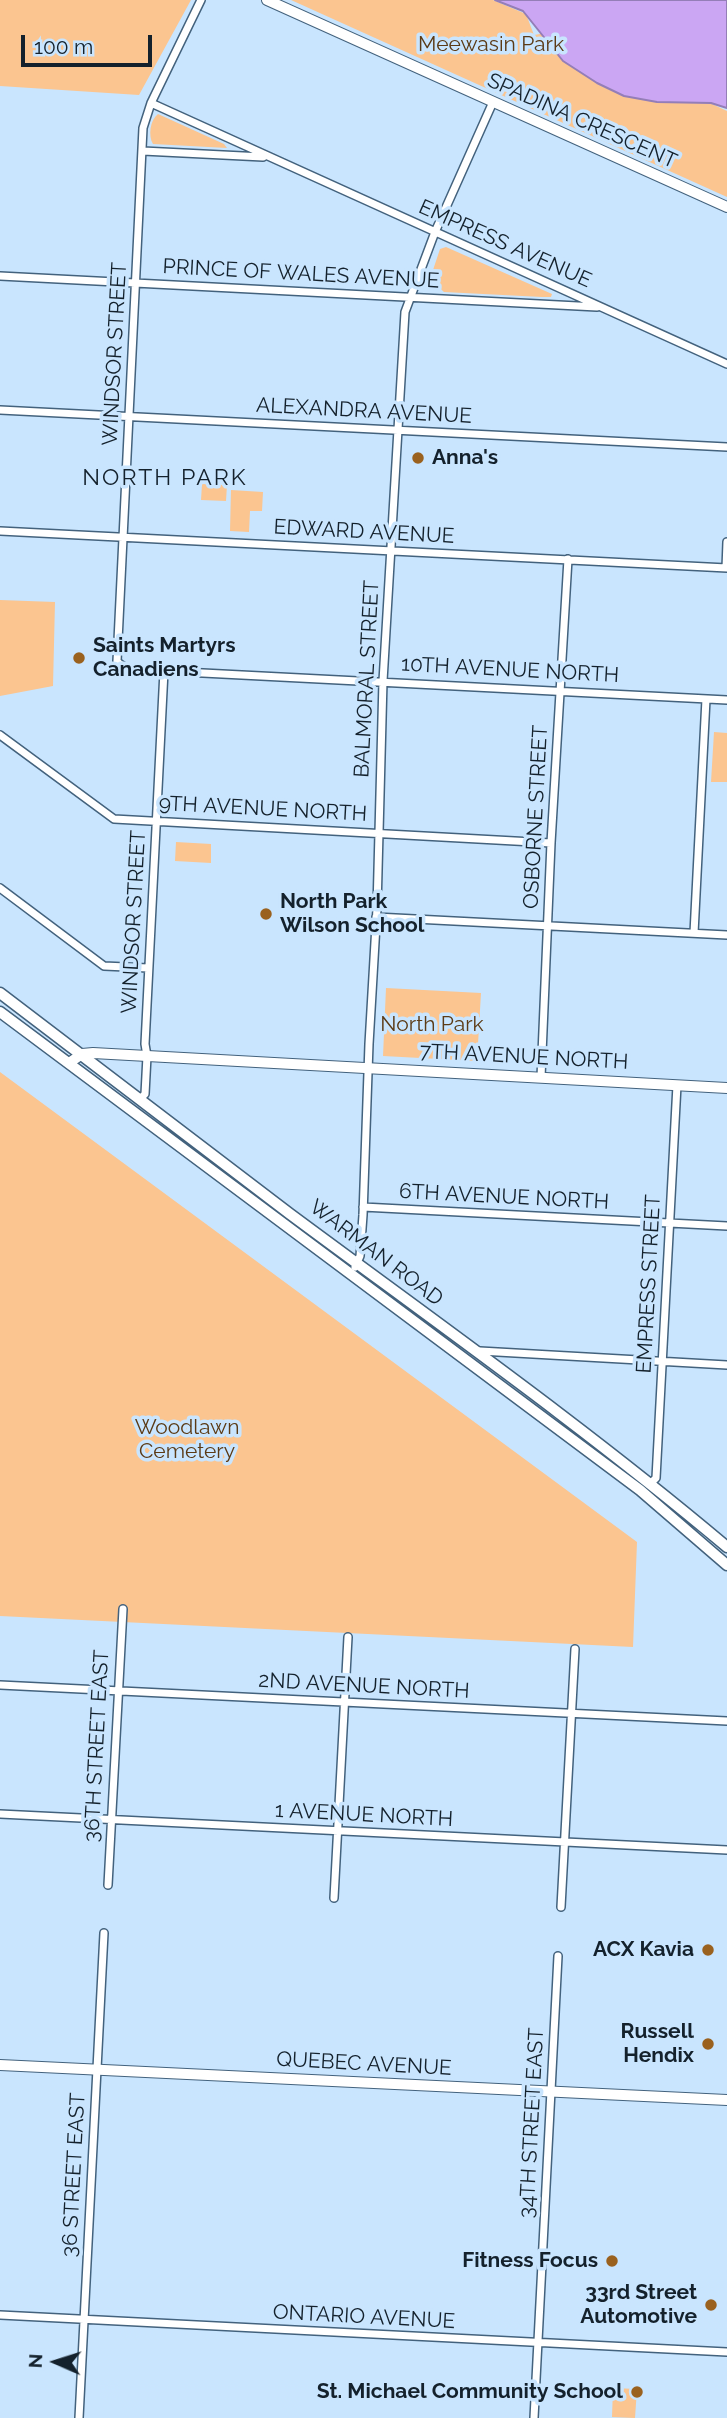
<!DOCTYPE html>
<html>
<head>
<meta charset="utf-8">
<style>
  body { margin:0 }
  #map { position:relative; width:727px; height:2418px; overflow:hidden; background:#c9e5fe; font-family:Raleway,sans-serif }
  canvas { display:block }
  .north { position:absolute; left:21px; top:2327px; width:70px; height:70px; -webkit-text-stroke:5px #c9e5fe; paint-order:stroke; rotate:273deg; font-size:19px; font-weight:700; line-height:28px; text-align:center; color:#14212c }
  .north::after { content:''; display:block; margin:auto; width:24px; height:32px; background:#14212c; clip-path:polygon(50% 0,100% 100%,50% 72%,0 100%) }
  .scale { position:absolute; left:21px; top:35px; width:131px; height:32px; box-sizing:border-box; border:4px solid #14212c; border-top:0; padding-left:9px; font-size:21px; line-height:24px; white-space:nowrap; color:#14212c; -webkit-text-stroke:5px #c9e5fe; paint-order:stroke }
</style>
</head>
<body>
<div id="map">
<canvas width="727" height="2418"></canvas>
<div class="north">N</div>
<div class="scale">100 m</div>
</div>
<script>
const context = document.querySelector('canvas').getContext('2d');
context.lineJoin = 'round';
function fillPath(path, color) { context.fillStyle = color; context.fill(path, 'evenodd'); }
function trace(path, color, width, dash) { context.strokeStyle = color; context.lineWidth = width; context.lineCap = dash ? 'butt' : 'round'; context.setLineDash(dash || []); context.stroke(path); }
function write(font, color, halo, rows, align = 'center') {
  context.font = font + ' Raleway,sans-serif'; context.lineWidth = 7; context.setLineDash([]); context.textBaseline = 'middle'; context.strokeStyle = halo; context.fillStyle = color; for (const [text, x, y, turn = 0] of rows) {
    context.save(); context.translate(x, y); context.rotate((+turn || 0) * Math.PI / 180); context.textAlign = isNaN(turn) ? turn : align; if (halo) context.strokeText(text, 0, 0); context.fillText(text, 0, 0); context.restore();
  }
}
const green = new Path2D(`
  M0 0H191L139 95 0 86Z
  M291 0H493L526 14 534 35 557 31 727 111V197Z
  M158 114 224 144 227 148 153 144C148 136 150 120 158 114Z
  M446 247 552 294 551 297H542L444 292 430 279 440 249Z
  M202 484 227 485 226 501 201 500Z
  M231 490 263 492 262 511H250L249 532 230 531Z
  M0 600 55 602 53 686 0 696Z
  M714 732 727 733V782H711Z
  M176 842 211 844V863L175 861Z
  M386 988 481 993 477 1061 383 1056Z
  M0 1072 637 1542 633 1647 0 1616Z
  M613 2388 637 2389 635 2418 612 2417Z`);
const water = new Path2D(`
  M495 0H727V108L711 103 657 102 624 96 597 83 563 61 523 11Z`);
const minor = new Path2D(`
  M201 0 151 103 143 128 117 661C126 673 150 670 164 671L727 700
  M151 103 727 364
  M143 151 263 157
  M0 276 597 307
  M0 410 727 447
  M0 531 727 568
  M726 568 727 542
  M0 735 114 819 551 843
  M0 888 104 966 148 968
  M376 917 727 935
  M694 933 706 699
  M541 1077 551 843 568 559
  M140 1099 145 1094 147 1056 145 1044 164 671
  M363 1207 727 1226
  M355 1267 360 1256 363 1215 369 1044 377 908 383 681 405 312 435 232 493 102
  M480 1351 727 1365
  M651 1483 656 1478 677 1085
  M0 1685 727 1721
  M0 1814 727 1850
  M108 1885 123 1609
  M334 1898 348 1637
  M561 1907 575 1649
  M0 2315 727 2352
  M79 2418 104 1933
  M534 2418 558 1956`);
const tertiary = new Path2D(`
  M267 0 727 207
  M69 1063 82 1054 93 1053 727 1088
  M0 2065 727 2100`);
const secondary = new Path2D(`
  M0 993C97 1066 193 1141 290 1214 437 1323 587 1429 727 1547
  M0 1012 640 1490 727 1565`);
const markers = [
  [418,458,7,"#9a611e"],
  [79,658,7,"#9a611e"],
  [266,914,7,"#9a611e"],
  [708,1950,7,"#9a611e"],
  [708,2044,7,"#9a611e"],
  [612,2261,7,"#9a611e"],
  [711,2305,7,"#9a611e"],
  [637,2392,7,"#9a611e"]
];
const parkNames = [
  ["Meewasin Park",491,45],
  ["North Park",432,1025],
  ["Woodlawn",187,1428],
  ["Cemetery",187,1452]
];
const streetNames = [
  ["SPADINA CRESCENT",582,121,24],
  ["EMPRESS AVENUE",505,244,24],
  ["PRINCE OF WALES AVENUE",301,274,3],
  ["WINDSOR STREET",115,354,-87],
  ["ALEXANDRA AVENUE",364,411,3],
  ["EDWARD AVENUE",364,532,3],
  ["10TH AVENUE NORTH",510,670,3],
  ["BALMORAL STREET",367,679,-87],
  ["9TH AVENUE NORTH",263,809,3],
  ["OSBORNE STREET",536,817,-87],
  ["WINDSOR STREET",134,922,-87],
  ["7TH AVENUE NORTH",524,1057,3],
  ["6TH AVENUE NORTH",504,1197,3],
  ["WARMAN ROAD",376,1253,37],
  ["EMPRESS STREET",649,1284,-87],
  ["2ND AVENUE NORTH",364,1686,3],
  ["36TH STREET EAST",97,1746,-87],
  ["1 AVENUE NORTH",364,1815,3],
  ["QUEBEC AVENUE",364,2064,3],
  ["34TH STREET EAST",532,2123,-87],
  ["36 STREET EAST",74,2175,-87],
  ["ONTARIO AVENUE",364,2317,3]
];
const poiNames = [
  ["Anna's",432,458,"left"],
  ["Saints Martyrs",93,646,"left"],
  ["Canadiens",93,670,"left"],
  ["North Park",280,902,"left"],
  ["Wilson School",280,926,"left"],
  ["ACX Kavia",694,1950],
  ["Russell",694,2032],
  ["Hendix",694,2056],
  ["Fitness Focus",598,2261],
  ["33rd Street",697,2293],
  ["Automotive",697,2317],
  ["St. Michael Community School",623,2392]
];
const neighbourhoodNames = [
  ["NORTH PARK",165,478]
];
fillPath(green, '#fbc590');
fillPath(water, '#cba6f3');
trace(water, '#947eb7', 2);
trace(minor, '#43627d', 10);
trace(tertiary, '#43627d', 12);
trace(secondary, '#43627d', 13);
trace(minor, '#fff', 7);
trace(tertiary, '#fff', 10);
trace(secondary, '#fff', 10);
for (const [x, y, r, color] of markers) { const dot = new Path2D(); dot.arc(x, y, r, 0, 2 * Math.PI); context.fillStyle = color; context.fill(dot); trace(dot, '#c9e5fe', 2.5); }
write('21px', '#5b3a15', '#c9e5fe', parkNames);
write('21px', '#14212c', '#c9e5fe', streetNames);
write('bold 21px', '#14212c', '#c9e5fe', poiNames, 'right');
context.letterSpacing = '2px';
write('23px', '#14212c', '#c9e5fe', neighbourhoodNames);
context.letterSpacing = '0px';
</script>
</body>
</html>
